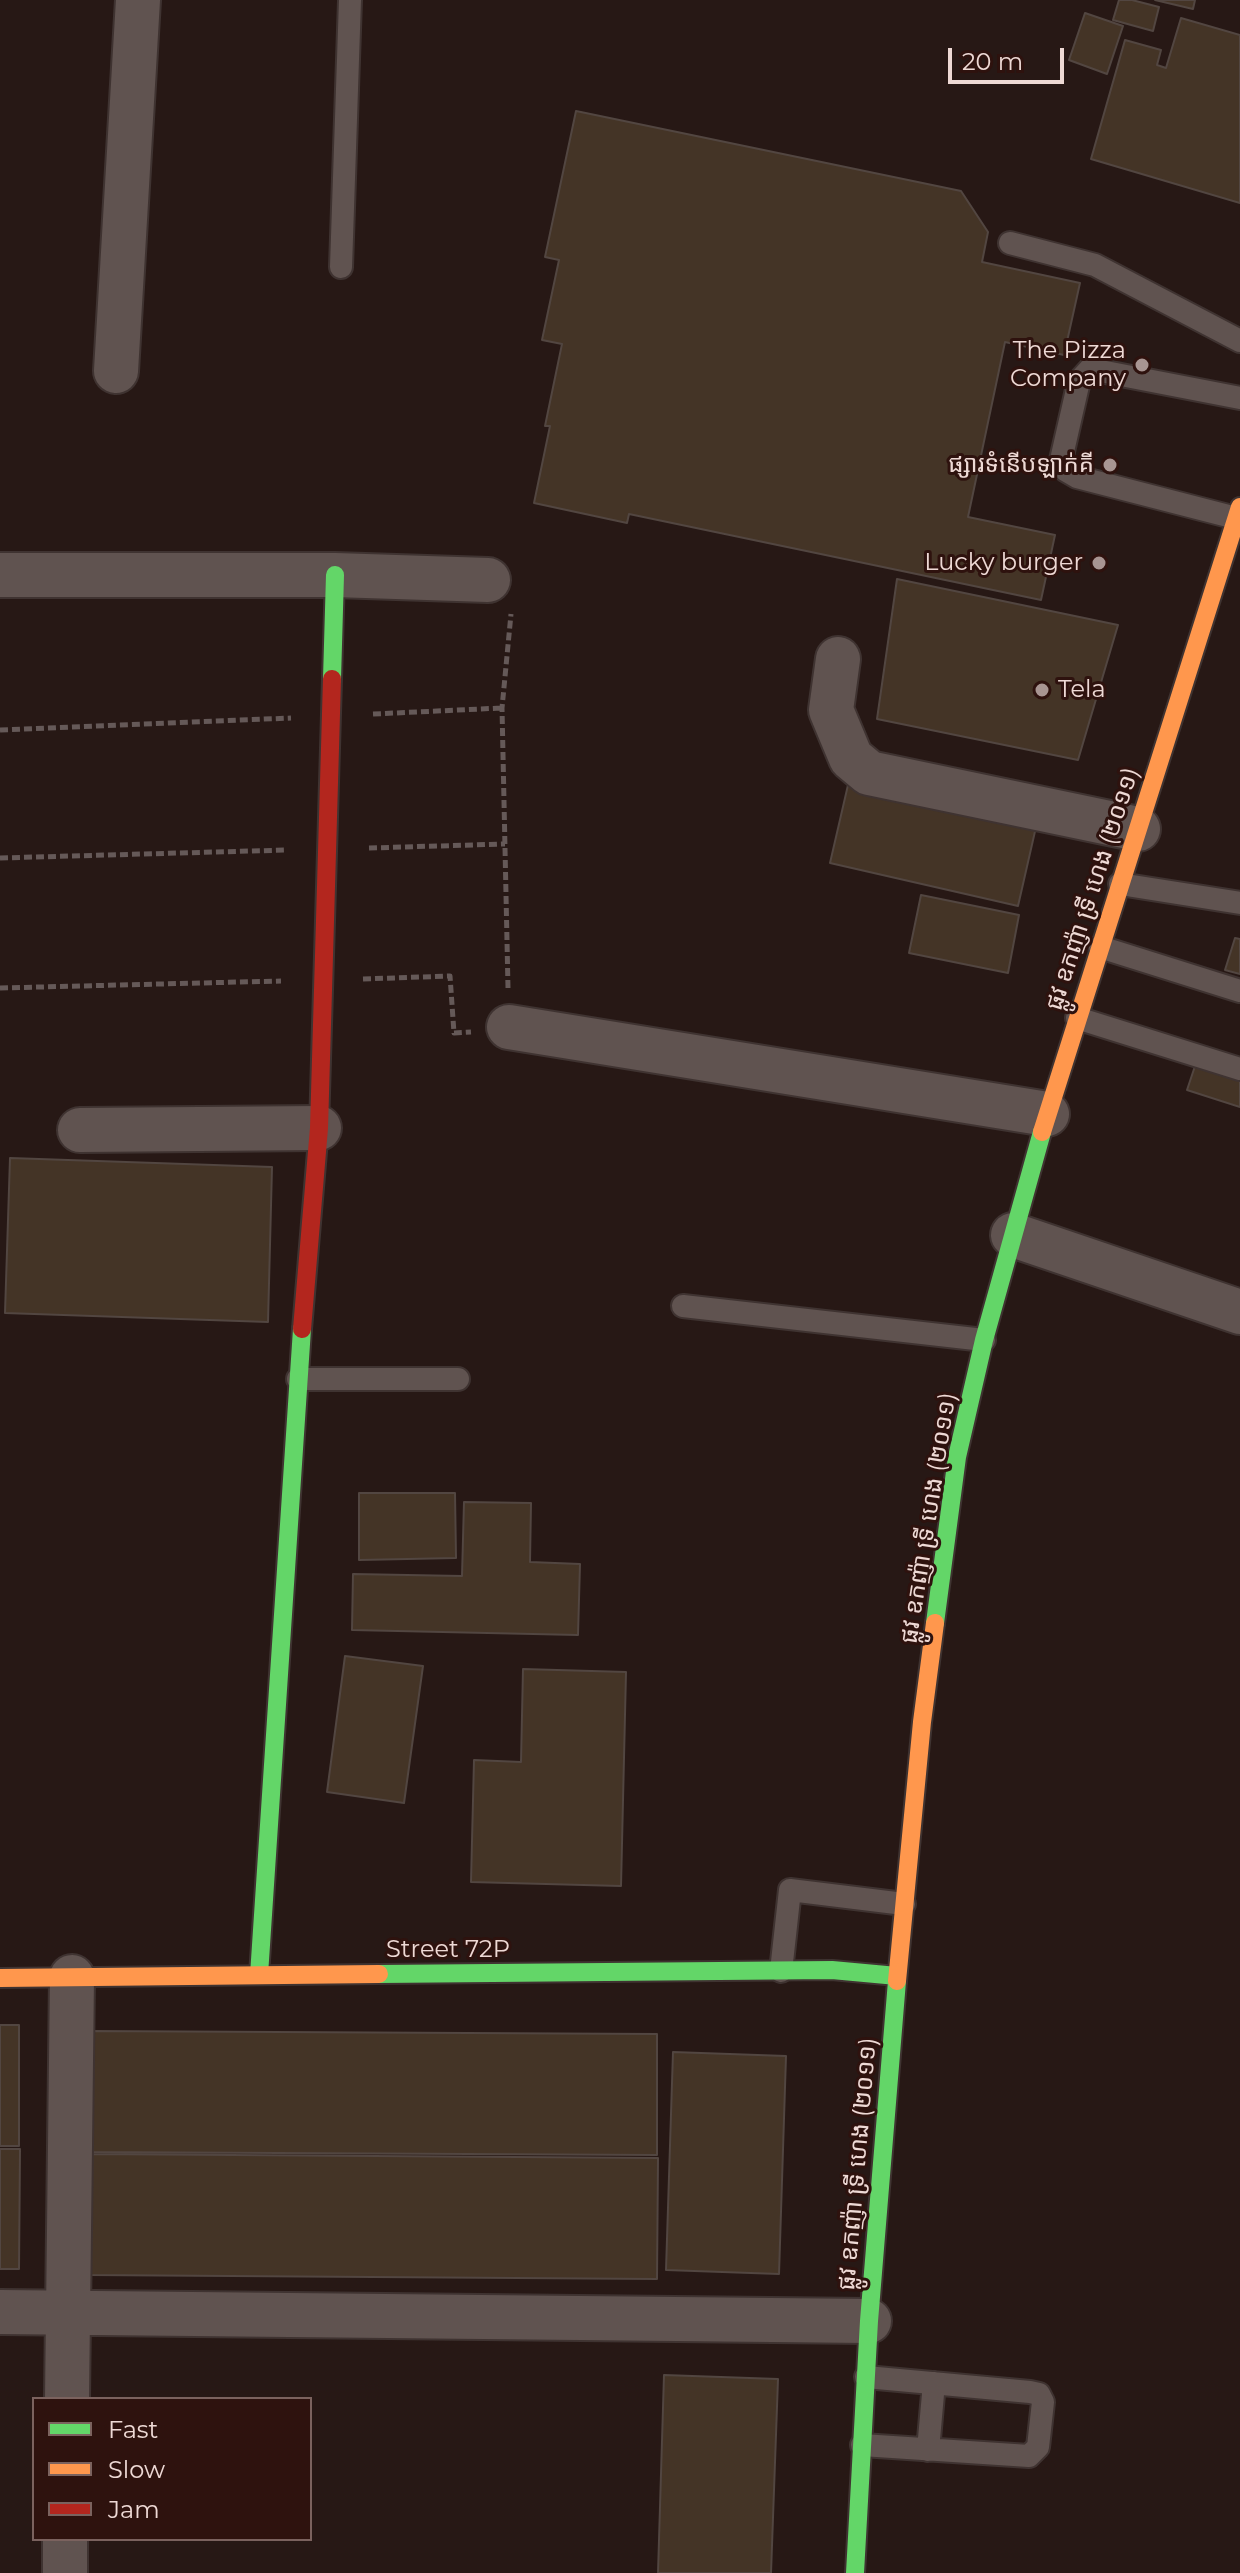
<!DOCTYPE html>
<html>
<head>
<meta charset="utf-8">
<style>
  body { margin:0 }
  #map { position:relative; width:1240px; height:2573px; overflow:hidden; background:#271815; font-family:Montserrat,sans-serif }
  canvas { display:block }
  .legend { position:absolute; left:32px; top:2397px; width:280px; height:144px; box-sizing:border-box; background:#2e120e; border:2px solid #7b625e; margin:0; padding:10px 14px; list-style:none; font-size:24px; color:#eed9d5 }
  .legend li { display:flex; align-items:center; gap:16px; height:40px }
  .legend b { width:40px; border:2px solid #7b625e }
  .scale { position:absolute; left:948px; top:48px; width:116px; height:36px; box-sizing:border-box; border:4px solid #eed9d5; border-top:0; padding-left:10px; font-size:24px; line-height:28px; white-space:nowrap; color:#eed9d5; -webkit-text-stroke:6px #2e120e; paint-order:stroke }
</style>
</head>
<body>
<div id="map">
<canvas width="1240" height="2573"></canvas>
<ul class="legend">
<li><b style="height:10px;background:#63d668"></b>Fast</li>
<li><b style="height:10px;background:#ff974d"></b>Slow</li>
<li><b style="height:10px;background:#b3261e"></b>Jam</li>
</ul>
<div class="scale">20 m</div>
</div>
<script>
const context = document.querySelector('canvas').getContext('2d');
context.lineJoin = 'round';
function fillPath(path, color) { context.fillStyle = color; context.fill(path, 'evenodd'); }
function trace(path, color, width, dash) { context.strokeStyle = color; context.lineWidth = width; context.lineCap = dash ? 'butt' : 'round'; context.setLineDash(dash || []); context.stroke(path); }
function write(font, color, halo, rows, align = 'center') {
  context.font = font + ' Montserrat,"Noto Sans Khmer",sans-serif'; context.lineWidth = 6; context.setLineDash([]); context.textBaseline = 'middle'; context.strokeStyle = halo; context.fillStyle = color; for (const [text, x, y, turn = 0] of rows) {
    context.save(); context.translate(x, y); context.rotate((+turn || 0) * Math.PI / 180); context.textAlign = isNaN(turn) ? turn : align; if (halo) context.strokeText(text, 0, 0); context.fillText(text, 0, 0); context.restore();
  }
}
const building = new Path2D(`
  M1119 0H1132L1159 7 1153 31 1113 20Z
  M1155 0H1195L1193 9Z
  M1085 13 1123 26 1107 74 1069 60Z
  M1181 18 1240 35V203L1091 159 1125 40 1161 50 1157 65 1166 68Z
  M576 111 961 191 988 232 982 262 1080 283 1064 355 1005 342 968 517 1055 535 1041 600 629 514 627 523 534 503 550 426H545L562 344 542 340 559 260 545 257Z
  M897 579 1118 625 1078 760 877 719Z
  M848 785 1036 827 1018 906 830 863Z
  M921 895 1019 915 1008 973 909 953Z
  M1235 938 1240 939V974L1225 970Z
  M1198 1057 1240 1071V1107L1187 1090Z
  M10 1158 272 1167 268 1322 5 1313Z
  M359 1493H455L456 1558 359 1560Z
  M464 1502 531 1503 530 1562 580 1564 578 1635 352 1630 353 1574 462 1576Z
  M345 1656 423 1666 404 1803 327 1792Z
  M523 1669 626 1672 621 1886 471 1882 474 1760 521 1762Z
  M0 2025H19V2146H0Z
  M89 2031 657 2034V2155L89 2152Z
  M673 2052 786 2056 779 2274 666 2270Z
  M0 2149H20L19 2269H0Z
  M89 2154 658 2158 657 2279 89 2275Z
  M664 2375 778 2379 771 2573H658Z`);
const path = new Path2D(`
  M373 714 502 708
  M0 730 291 718
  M369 848 505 844
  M0 858 287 850
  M363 979 450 976 454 1033 471 1032
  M0 988 281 981
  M508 988 502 708 511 614`);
const lane = new Path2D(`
  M1010 243 1095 265 1240 341
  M341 267 350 0
  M1236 518 1077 477 1065 470 1061 460 1079 381 1090 369 1240 398
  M1120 884 1240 903
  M1100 947 1240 991
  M1077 1018 1240 1069
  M683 1306 984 1340
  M298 1379H458
  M781 1971 790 1890 904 1904
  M862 2445 1029 2456 1038 2447 1043 2402 1039 2394 1030 2392 866 2377
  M928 2450 934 2383`);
const street = new Path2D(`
  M116 371 138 0
  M0 575H335L488 580
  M838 659 831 710 851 758 869 773 1138 829
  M509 1027 1047 1114
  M80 1130 319 1128
  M1013 1235 1240 1312
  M0 2312 869 2321
  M67 2399 72 1977
  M65 2573V2539`);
const fast = new Path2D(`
  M332 679 335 575
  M935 1623 957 1457 984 1340 1042 1132
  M379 1974 832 1970 897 1976
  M259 1975 302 1329
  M855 2573 869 2321 897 1981`);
const slow = new Path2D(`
  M1042 1132 1240 507
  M0 1978 379 1974
  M897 1981 922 1722 935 1623`);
const jam = new Path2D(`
  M302 1329 319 1128 332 679`);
const markers = [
  [1142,365,8,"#a89592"],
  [1110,465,8,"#a89592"],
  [1099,563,8,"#a89592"],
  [1042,690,8,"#a89592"]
];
const poiNames = [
  ["The Pizza",1126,351],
  ["Company",1126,379],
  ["ផ្សារទំនើបឡាក់គី",1094,465],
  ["Lucky burger",1083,563],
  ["Tela",1058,690,"left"]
];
const streetNames = [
  ["ផ្លូវ ឧកញ៉ា ទ្រី ហេង (២០១១)",1093,889,-72],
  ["ផ្លូវ ឧកញ៉ា ទ្រី ហេង (២០១១)",929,1518,-81],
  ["Street 72P",448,1950],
  ["ផ្លូវ ឧកញ៉ា ទ្រី ហេង (២០១១)",858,2164,-85]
];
fillPath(building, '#443426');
trace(building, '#524641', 2);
trace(lane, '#3f3331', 26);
trace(street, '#3f3331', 48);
trace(fast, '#3f3331', 22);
trace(slow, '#3f3331', 22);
trace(jam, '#3f3331', 22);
trace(path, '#655958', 5, [8, 4]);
trace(lane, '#605350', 22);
trace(street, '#605350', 44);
trace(fast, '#63d668', 18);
trace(slow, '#ff974d', 18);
trace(jam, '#b3261e', 18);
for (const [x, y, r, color] of markers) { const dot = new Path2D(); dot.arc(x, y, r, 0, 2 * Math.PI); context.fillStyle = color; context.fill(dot); trace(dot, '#2e120e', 3); }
write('24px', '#eed9d5', '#2e120e', poiNames, 'right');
write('24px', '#eed9d5', '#2e120e', streetNames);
</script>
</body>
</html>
